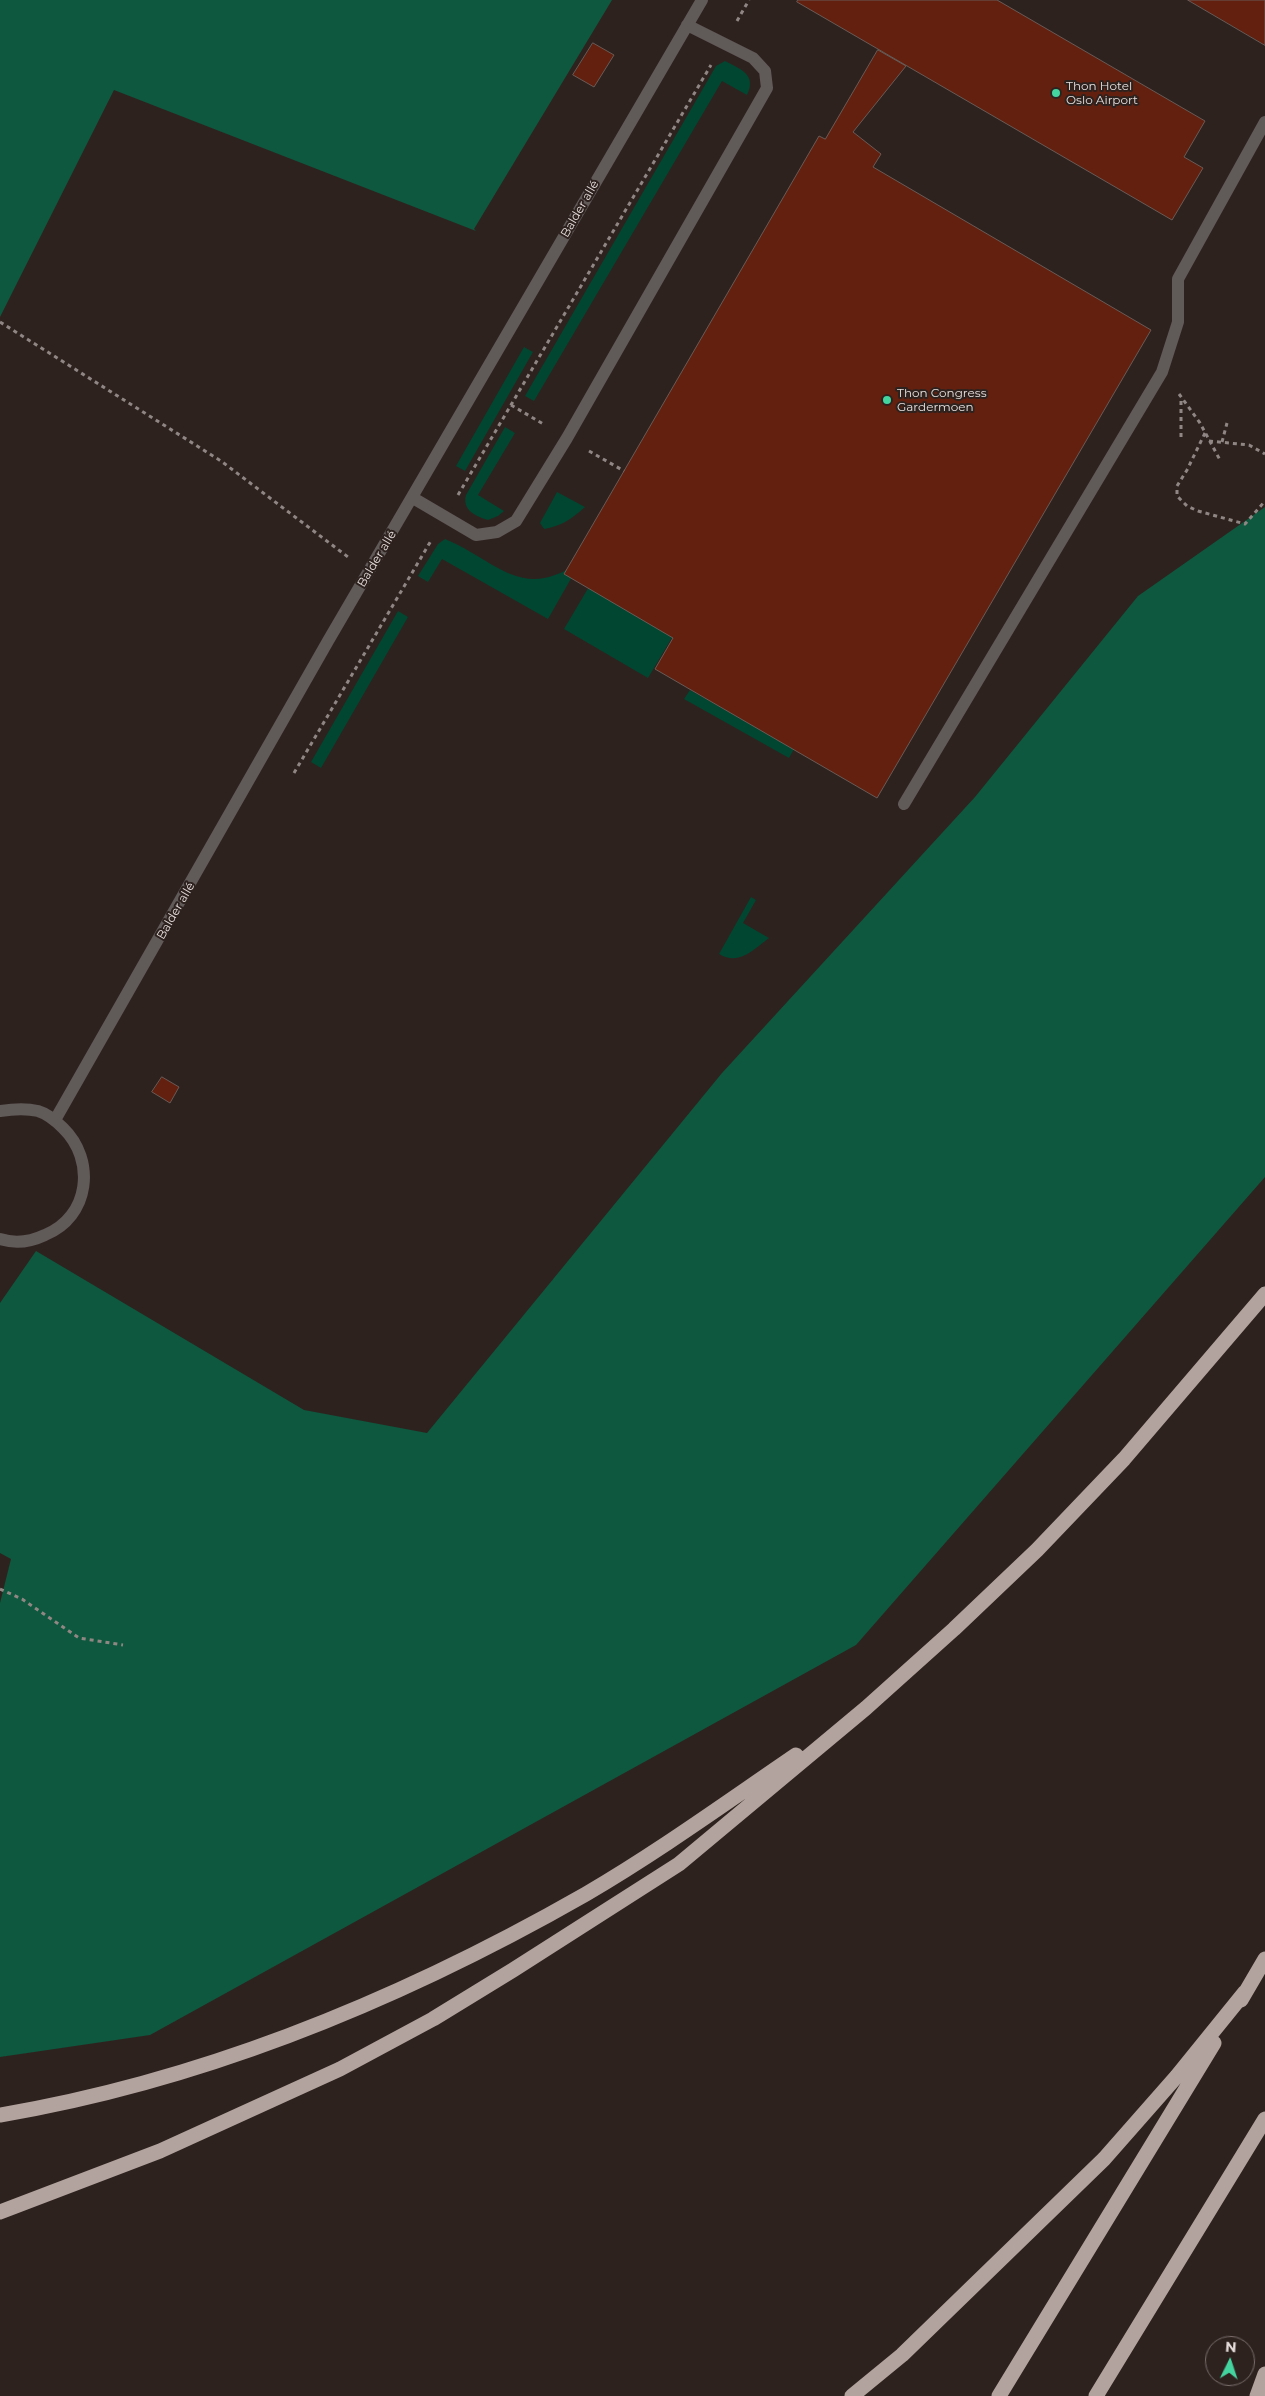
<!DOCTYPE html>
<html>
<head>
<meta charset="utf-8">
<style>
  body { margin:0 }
  #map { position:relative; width:1265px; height:2396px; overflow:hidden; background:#2e221f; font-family:Montserrat,sans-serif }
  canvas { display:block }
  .north { position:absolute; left:1205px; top:2336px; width:50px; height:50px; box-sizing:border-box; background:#2e221f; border:1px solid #786d6a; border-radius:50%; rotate:4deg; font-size:14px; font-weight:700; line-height:20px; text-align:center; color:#e6dedb }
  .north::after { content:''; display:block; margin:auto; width:18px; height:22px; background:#44d49f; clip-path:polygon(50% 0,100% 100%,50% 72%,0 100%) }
</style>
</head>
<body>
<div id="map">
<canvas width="1265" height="2396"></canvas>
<div class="north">N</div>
</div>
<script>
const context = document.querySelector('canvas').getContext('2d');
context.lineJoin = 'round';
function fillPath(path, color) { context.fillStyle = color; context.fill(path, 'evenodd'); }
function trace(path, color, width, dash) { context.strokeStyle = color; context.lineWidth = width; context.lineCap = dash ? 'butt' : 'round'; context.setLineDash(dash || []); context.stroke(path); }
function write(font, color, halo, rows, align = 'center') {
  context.font = font + ' Montserrat,sans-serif'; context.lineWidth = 4; context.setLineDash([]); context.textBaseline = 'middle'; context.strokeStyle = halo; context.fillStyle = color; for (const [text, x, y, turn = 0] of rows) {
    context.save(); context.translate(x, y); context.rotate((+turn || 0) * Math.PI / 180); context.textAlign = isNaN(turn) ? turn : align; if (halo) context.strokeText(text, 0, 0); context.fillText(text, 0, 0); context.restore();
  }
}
const green = new Path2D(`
  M725 61C741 69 757 75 747 95L722 81 534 401 525 396 716 66Z
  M524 347 533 352 465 471 456 466Z
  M505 427 515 433 478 495 504 511 498 516 488 520C475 516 462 510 466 495Z
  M557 492 585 507C572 519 561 526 544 529L540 523Z
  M445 539C498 561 521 603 581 561L548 619 442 559 428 582 418 576 438 544Z
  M590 585 674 634 648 678 564 629Z
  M398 611 408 617 321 768 311 762Z
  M690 690 794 749 789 758 684 699Z
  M751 897 756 900 743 923 769 938C753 950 739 966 719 954Z`);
const forest = new Path2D(`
  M0 0H612L474 229 476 231 114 90 0 317Z
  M1265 507V1177L856 1645 150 2035 0 2057V1603L11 1559 0 1553V1303L36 1251 304 1410 427 1433 722 1073 975 797 1138 596Z`);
const building = new Path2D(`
  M798 0H997L1205 121 1184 157 1203 168 1172 220 797 2Z
  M1188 0H1265V45Z
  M593 43 614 55 594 87 573 75Z
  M878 50 906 66 853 132 881 154 873 167 1151 330 877 798 655 669 673 638 564 574 819 136 825 139Z
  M162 1077 179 1087 170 1103 152 1092Z`);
const path = new Path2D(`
  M737 21 749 0
  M0 322 221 461 348 557
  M1179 394 1200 423 1220 460
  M511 405 545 425
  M1205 433 1187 470 1177 486V496L1187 506 1198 511 1245 524 1265 501
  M1181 437V399
  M1209 441 1249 445 1265 454
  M1222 442 1227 423
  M589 451 624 471
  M458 495 711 65
  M294 773 432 539
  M0 1589 22 1599 79 1638 123 1645`);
const minor = new Path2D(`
  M413 498 476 535 497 532 516 521 567 438 767 88 765 71 753 58 687 25
  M904 804 1162 372 1178 322V279L1265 122
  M0 1111C13 1109 25 1108 38 1111 48 1114 56 1121 63 1128 96 1160 90 1217 45 1235 30 1242 15 1244 0 1239
  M55 1120 328 641 702 0`);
const highway = new Path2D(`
  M1241 2000 1265 1959
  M0 2115C207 2080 404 1998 586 1894 658 1852 727 1802 796 1755
  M0 2212 160 2151 340 2069 433 2019 513 1970 679 1864 866 1708 954 1629 1037 1550 1124 1459 1265 1294
  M852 2396 902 2355 1104 2159 1177 2076 1245 1992
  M999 2396 1214 2043
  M1096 2396 1265 2119
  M1257 2396 1265 2374`);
const markers = [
  [1056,93,5,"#44d49f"],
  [887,400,5,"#44d49f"]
];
const poiNames = [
  ["Thon Hotel",1066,86],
  ["Oslo Airport",1066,100],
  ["Thon Congress",897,393],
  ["Gardermoen",897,407]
];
const streetNames = [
  ["Balder allé",580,209,-60],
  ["Balder allé",377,559,-59],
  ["Balder allé",176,911,-60]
];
fillPath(green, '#004630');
fillPath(forest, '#0d583e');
fillPath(building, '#64200e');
trace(building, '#685b57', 1);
trace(path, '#908784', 3, [4, 4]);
trace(minor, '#605a58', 12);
trace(highway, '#b2a39e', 15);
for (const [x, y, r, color] of markers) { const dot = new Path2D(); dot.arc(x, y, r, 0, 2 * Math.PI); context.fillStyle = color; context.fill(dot); trace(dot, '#2e221f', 2); }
write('12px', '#e6dedb', '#2e221f', poiNames, 'left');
write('12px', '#e6dedb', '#2e221f', streetNames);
</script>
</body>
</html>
